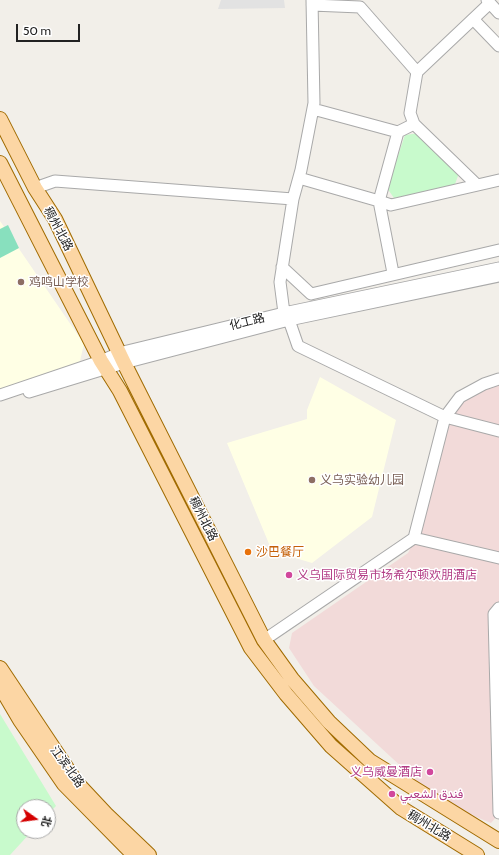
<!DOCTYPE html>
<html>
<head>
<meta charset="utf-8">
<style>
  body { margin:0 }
  #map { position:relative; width:499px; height:855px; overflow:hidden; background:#f2efe9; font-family:Cabin,"Noto Sans SC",sans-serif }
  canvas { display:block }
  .north { position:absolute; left:16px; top:799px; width:40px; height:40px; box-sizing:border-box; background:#fff; border:1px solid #a7a7a7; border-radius:50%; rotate:104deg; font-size:11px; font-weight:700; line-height:16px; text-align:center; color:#222 }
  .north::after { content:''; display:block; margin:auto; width:14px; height:18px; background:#d40000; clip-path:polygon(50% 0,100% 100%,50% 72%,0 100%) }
  .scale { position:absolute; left:16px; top:24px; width:64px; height:18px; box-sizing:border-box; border:2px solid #222; border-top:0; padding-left:5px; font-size:12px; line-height:14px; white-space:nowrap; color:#222; -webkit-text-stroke:3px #fff; paint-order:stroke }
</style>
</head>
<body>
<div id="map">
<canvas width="499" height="855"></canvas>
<div class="north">北</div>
<div class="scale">50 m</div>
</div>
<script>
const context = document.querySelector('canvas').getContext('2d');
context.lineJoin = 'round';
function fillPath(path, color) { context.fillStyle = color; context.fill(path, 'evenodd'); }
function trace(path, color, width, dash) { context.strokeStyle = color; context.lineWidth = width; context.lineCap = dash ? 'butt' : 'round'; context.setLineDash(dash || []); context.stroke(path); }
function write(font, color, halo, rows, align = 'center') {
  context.font = font + ' Cabin,Vazirmatn,"Noto Sans SC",sans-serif'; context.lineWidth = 3; context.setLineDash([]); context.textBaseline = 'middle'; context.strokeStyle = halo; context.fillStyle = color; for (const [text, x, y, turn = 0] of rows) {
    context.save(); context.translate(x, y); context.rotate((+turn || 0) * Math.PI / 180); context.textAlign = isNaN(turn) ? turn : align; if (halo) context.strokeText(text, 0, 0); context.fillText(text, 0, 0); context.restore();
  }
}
const commercial = new Path2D(`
  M499 382V814L491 823 469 814 418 782 314 686 289 648 292 633 408 553 421 528 443 437 459 405 485 386Z`);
const education = new Path2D(`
  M0 221 84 344 80 361 61 374 0 390Z
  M320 377 396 420 372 517 312 563 272 551 227 443 307 419V410Z`);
const park = new Path2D(`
  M420 133 459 173 454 187 394 198 387 188 405 135Z
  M0 714 56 806 48 814V807H24V831H32L10 855H0Z`);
const pitch = new Path2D(`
  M8 225 19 248 0 258V229Z`);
const parking = new Path2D(`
  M221 0H284L285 8 218 9Z`);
const minor = new Path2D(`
  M312 0 314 103 301 170 293 199 280 282 284 313 289 320 298 346 445 417 499 431
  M487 0 499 13
  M312 5 360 7 417 72
  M473 19 499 46
  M414 124 410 113 417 72 490 3
  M398 132 414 124 477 185
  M299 178 379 201 398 132 313 109
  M35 188 55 181 293 199
  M282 267 311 294 499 250
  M393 273 379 201 391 205 499 180
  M29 392 124 363 289 320 499 276
  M0 395 101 361 119 353 284 313 499 268
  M414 538 445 417 460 397 484 384 499 379
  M499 608 494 614 499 813
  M264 640 414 538 499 558`);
const major = new Path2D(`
  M0 119 35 188 55 219 124 363 264 640 292 679 329 722 370 761 499 841
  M0 163 101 361 120 391 251 648 286 694 331 746 401 808 477 855
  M0 668 76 782 106 814 149 855
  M0 686 20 720 64 784 134 855`);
const markers = [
  [21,282,4,"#8d6e63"],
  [312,480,4,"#8d6e63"],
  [248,552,4,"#e8710a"],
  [289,575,4,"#d1479c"],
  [430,772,4,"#d1479c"],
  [392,794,4,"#d1479c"]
];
const streetNames = [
  ["稠州北路",58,229,62],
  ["化工路",247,322,-14],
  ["稠州北路",203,519,63],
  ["江滨北路",67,767,54],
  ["稠州北路",429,826,31]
];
const educationNames = [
  ["鸡鸣山学校",29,282],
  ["义乌实验幼儿园",320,480]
];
const foodNames = [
  ["沙巴餐厅",256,552]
];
const hotelNames = [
  ["义乌国际贸易市场希尔顿欢朋酒店",297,575],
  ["义乌威曼酒店",422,772,"right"],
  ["فندق الشعبي",400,794]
];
fillPath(commercial, '#f2dad9');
fillPath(education, '#ffffe5');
fillPath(park, '#c8facc');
fillPath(pitch, '#88e0be');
fillPath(parking, '#e2e2e2');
trace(minor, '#a9a9a9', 13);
trace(major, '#a06b00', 16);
trace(minor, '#fff', 11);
trace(major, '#fcd6a4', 14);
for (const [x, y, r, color] of markers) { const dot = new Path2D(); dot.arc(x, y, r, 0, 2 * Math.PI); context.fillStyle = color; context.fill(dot); trace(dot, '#fff', 1.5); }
write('12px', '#222', '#fff', streetNames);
write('12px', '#785e54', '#fff', educationNames, 'left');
write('12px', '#c56008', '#fff', foodNames, 'left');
write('12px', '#b23c85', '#fff', hotelNames, 'left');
</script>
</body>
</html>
